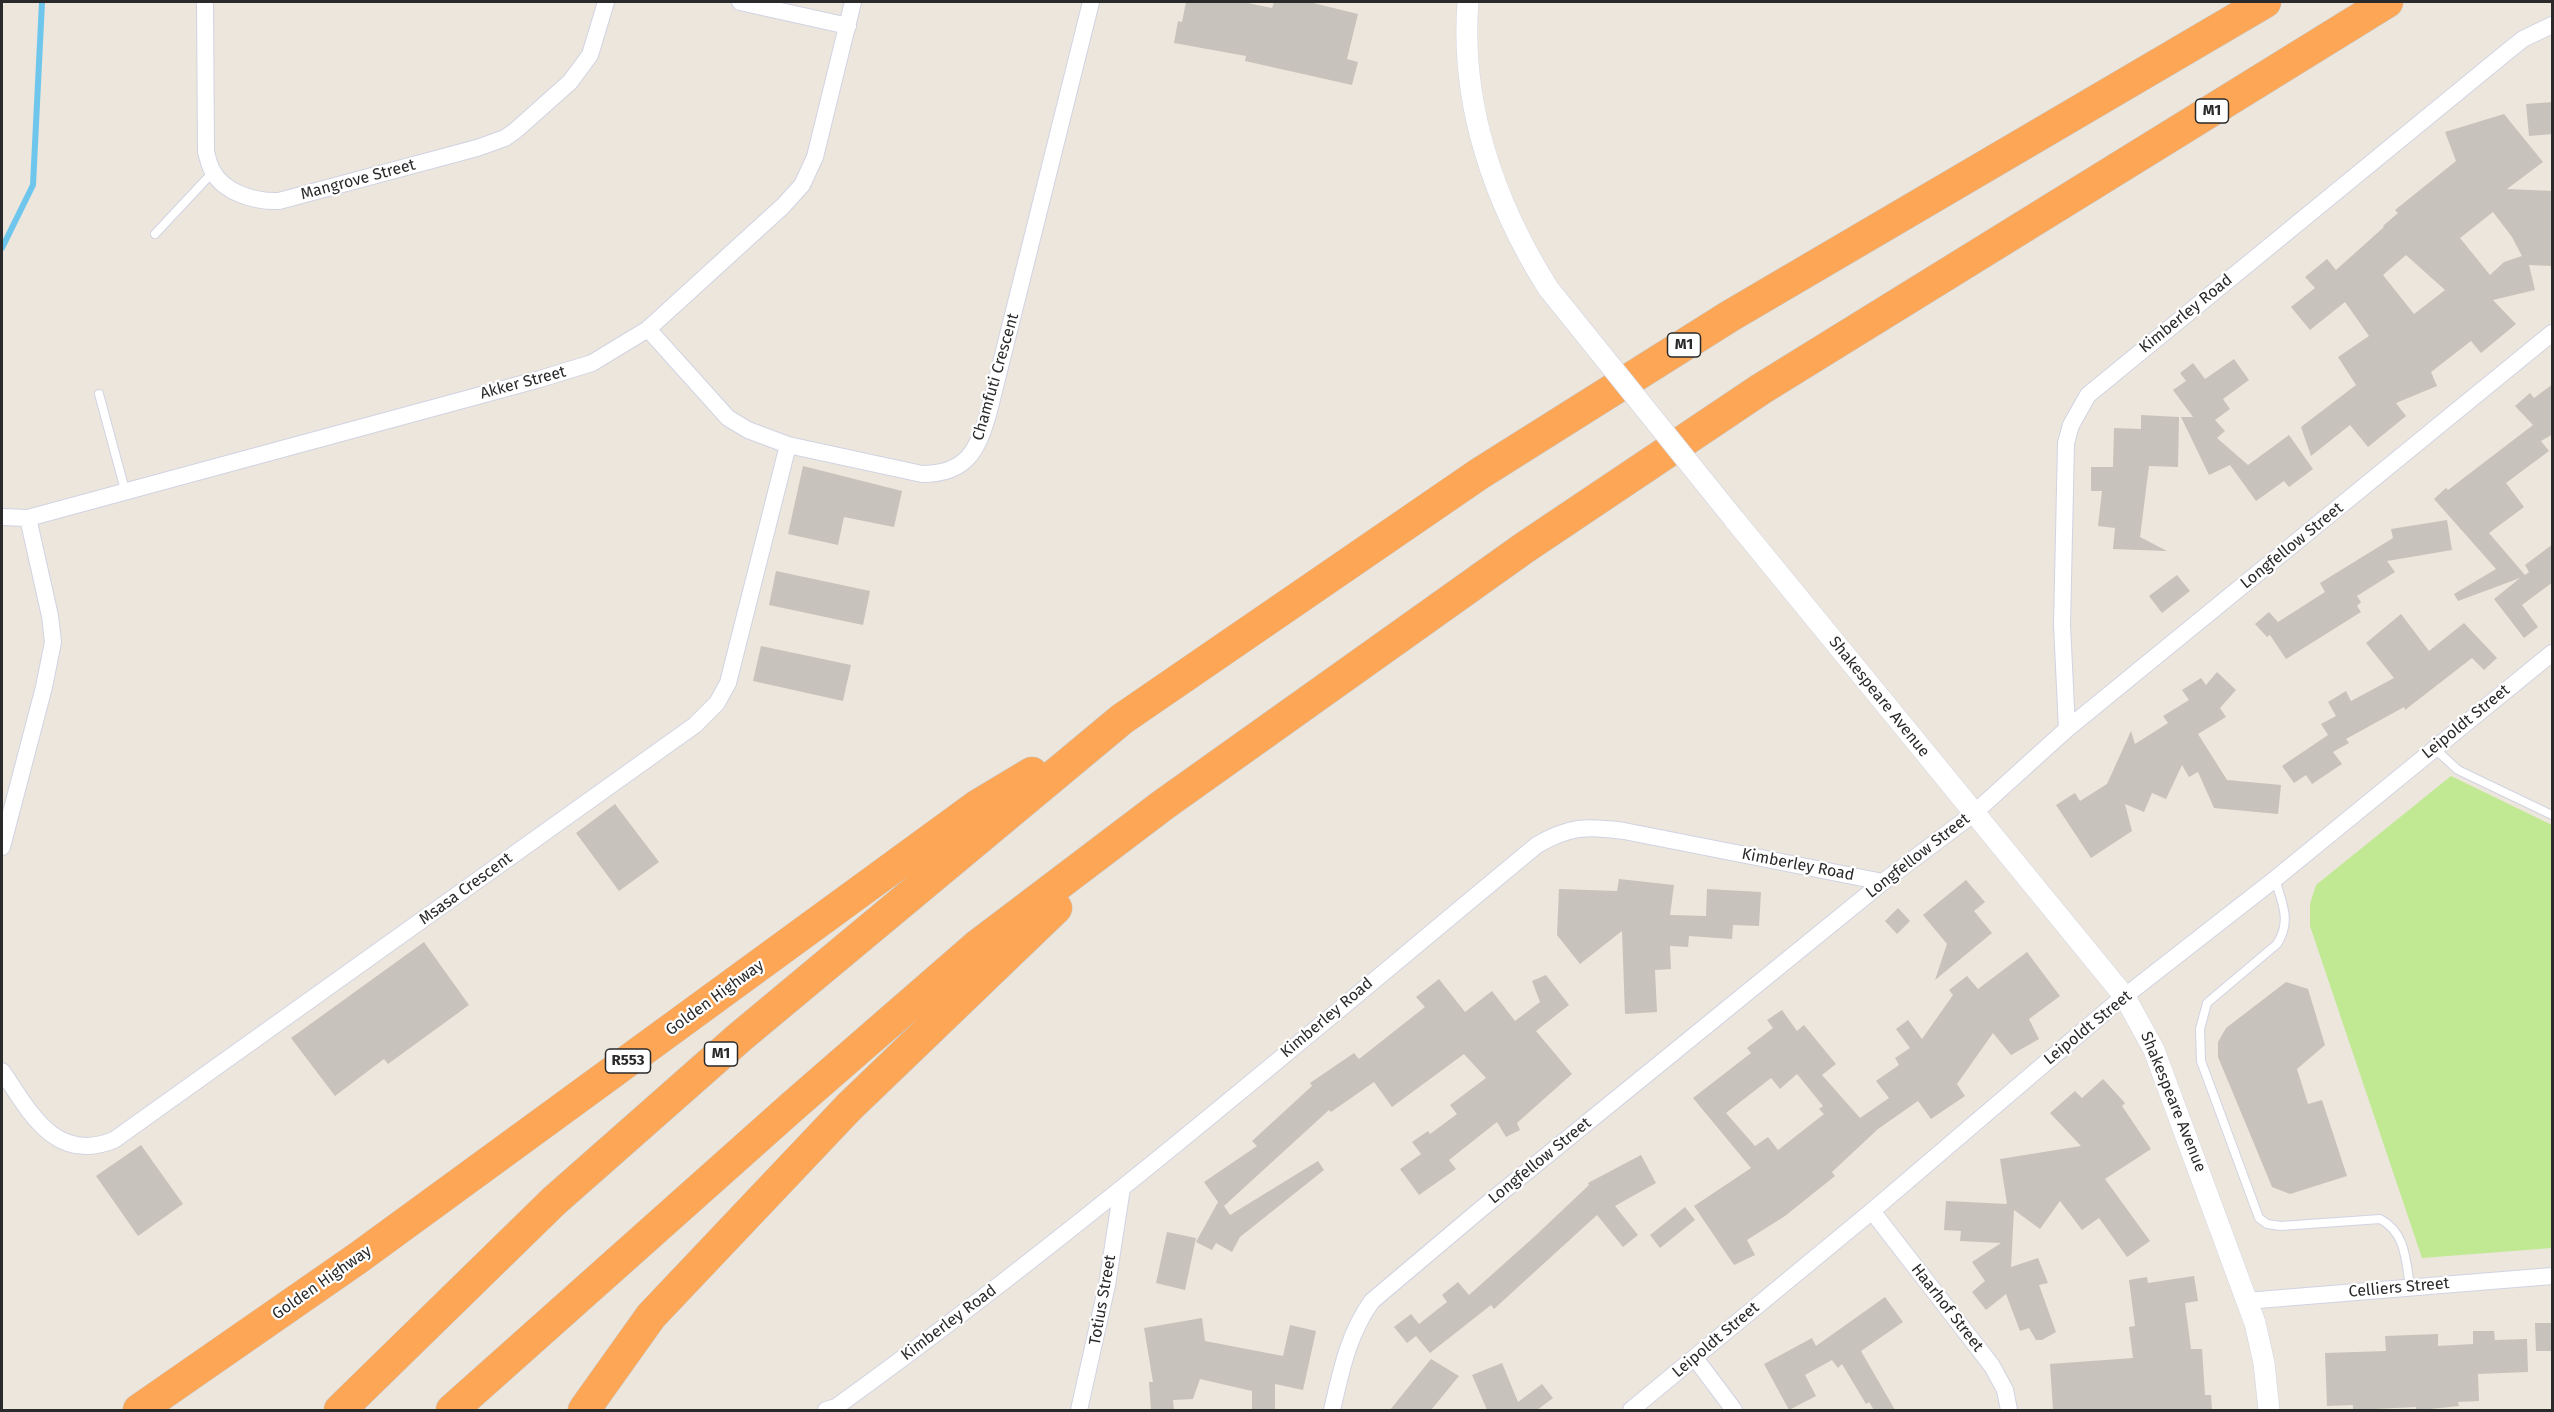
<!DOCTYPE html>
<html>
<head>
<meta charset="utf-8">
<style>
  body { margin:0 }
  #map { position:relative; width:2554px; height:1412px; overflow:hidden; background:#ece6dc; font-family:"Fira Sans",sans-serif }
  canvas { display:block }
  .frame { position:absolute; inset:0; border:3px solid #2a2a2a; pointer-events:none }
</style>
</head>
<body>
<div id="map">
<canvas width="2554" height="1412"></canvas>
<div class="frame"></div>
</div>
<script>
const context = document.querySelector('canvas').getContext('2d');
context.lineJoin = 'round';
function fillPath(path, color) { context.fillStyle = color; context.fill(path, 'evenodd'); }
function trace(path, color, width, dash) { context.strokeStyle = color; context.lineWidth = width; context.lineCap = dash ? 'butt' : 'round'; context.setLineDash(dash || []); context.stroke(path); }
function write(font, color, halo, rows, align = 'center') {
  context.font = font + ' "Fira Sans",sans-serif'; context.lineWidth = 4.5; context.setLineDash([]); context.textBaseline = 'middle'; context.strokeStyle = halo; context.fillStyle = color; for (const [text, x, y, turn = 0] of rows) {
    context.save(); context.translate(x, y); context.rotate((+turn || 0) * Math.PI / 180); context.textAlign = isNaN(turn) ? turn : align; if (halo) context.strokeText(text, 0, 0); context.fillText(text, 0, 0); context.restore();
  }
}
const pitch = new Path2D(`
  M2451 776 2552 825V1248L2422 1258 2310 926V904L2316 885Z`);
const stream = new Path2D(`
  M2 248 33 185 42 2`);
const building = new Path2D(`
  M1186 2H1243L1272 8 1274 2H1309L1358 14 1347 59 1358 62 1352 85 1245 61 1246 56 1174 43 1178 21 1182 22Z
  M2553 102V134L2529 136 2526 104Z
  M2504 114 2543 162 2507 189 2553 191V266L2529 265 2535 290 2493 300 2516 324 2481 353 2471 341 2431 372 2437 386 2396 403 2406 416 2368 447 2350 425 2311 456 2301 427 2356 385 2338 357 2369 336 2345 302 2310 330 2291 307 2315 288 2305 277 2327 259 2336 270 2384 227 2383 226 2398 213 2395 210 2456 161 2445 132ZM2493 212 2512 237 2522 256 2504 262 2490 275 2460 238ZM2406 255 2445 290 2414 314 2383 275Z
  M2234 359 2249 380 2223 399 2230 409 2215 420 2225 431 2217 438 2248 465 2289 435 2313 469 2289 487 2284 481 2256 501 2230 465 2209 475 2181 417H2193L2173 390 2186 381 2180 373 2193 363 2205 379Z
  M2553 384V434L2541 441 2549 451 2506 483 2524 507 2489 533 2525 575 2529 572 2525 565 2553 544V582L2522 605 2538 627 2524 638 2494 599 2520 578 2458 601 2454 594 2496 569 2434 499 2446 488 2448 490 2533 425 2515 406 2530 393 2534 398Z
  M2141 415 2179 417 2178 467 2149 466 2140 537 2167 551 2113 549 2115 528 2098 526 2102 491H2091V467H2113L2114 428 2141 429Z
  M803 466 902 491 894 527 844 517 838 545 788 534Z
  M2447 520 2452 550 2387 561 2395 572 2357 596 2361 602 2357 606 2361 612 2286 659 2270 635 2267 637 2255 624 2269 612 2278 622 2325 592 2320 583 2393 538 2391 529Z
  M776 571 870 591 863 625 769 605Z
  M2177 575 2190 591 2162 613 2149 596Z
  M2401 614 2429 651 2464 623 2497 658 2484 670 2472 658 2405 710 2404 707 2346 739 2349 743 2333 752 2342 764 2312 784 2306 775 2294 783 2282 766 2328 735 2321 724 2336 716 2328 702 2346 691 2351 701 2394 678 2366 643Z
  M761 646 851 665 843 701 753 681Z
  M2217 672 2236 690 2220 708 2226 717 2198 734 2227 780 2281 785 2278 814 2214 808 2198 772 2189 777 2182 765 2166 799 2152 793 2144 812 2125 804 2132 831 2091 858 2056 805 2075 793 2080 801 2107 784 2131 731 2135 744 2168 723 2163 716 2189 700 2182 690 2201 678 2206 685Z
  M615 804 659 862 619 891 576 833Z
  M1619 879 1674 885 1670 915 1706 916 1707 889 1761 892 1759 926 1733 925 1732 939 1689 936 1688 947 1670 946 1671 969 1655 970 1657 1012 1625 1014 1622 931 1580 964 1557 935 1559 889 1617 891Z
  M1966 880 1985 902 1974 911 1992 933 1935 980 1947 944 1923 915Z
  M1898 908 1910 921 1897 934 1885 921Z
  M424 942 469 1005 388 1064 384 1059 335 1096 291 1038Z
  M2027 952 2060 996 2029 1019 2039 1039 2011 1055 1993 1033 1957 1084 1965 1096 1931 1119 1918 1101 1878 1129 1832 1172 1835 1176 1785 1216 1747 1240 1755 1255 1734 1265 1694 1206 1751 1168 1693 1098 1751 1053 1747 1048 1773 1028 1767 1020 1782 1010 1797 1031 1804 1025 1836 1064 1822 1075 1860 1118 1889 1098 1876 1081 1899 1065 1895 1058 1910 1048 1896 1029 1908 1020 1922 1039 1953 995 1949 990 1967 976 1978 989ZM1797 1074 1823 1106 1819 1109 1824 1114 1778 1150 1768 1137 1755 1146 1726 1113 1771 1078 1780 1089Z
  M1546 975 1569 1005 1536 1031 1572 1074 1517 1123 1520 1130 1506 1137 1497 1122 1449 1160 1456 1169 1419 1195 1400 1169 1421 1154 1412 1142 1428 1131 1430 1134 1457 1114 1450 1105 1486 1078 1464 1054 1392 1107 1374 1082 1331 1112 1329 1110 1224 1206 1230 1215 1318 1161 1324 1170 1240 1237 1232 1252 1216 1243 1212 1250 1196 1242 1218 1202 1204 1182 1257 1146 1252 1141 1312 1086 1310 1083 1354 1053 1359 1059 1425 1007 1416 997 1439 979 1465 1012 1492 991 1515 1021 1540 1002 1532 981Z
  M2286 982 2308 989 2325 1045 2297 1069 2308 1104 2322 1100 2347 1176 2290 1194 2272 1187 2218 1057V1042L2226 1028Z
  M2103 1079 2125 1103 2122 1106 2151 1149 2105 1179 2150 1241 2127 1257 2099 1218 2082 1230 2060 1201 2040 1229 2014 1210 2011 1267 2038 1258 2048 1283 2039 1285 2056 1332 2042 1340H2036L2029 1328 2020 1331 2006 1294 1986 1310 1972 1292 1985 1281 1972 1262 2001 1243 1960 1241 1961 1231 1944 1230 1946 1201 2007 1204 2000 1159 2081 1146 2050 1113 2075 1091 2082 1098Z
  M141 1145 183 1204 138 1236 96 1176Z
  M1641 1155 1656 1183 1615 1206 1638 1235 1623 1247 1597 1215 1494 1309 1491 1305 1430 1353 1416 1336 1407 1343 1394 1327 1411 1314 1419 1324 1447 1302 1442 1295 1458 1282 1469 1295 1534 1237 1589 1185 1588 1183Z
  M1685 1207 1695 1220 1660 1248 1650 1235Z
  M1167 1232 1196 1238 1185 1290 1156 1283Z
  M2194 1276 2198 1301 2185 1303 2191 1349H2202L2205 1395H2211L2212 1410H2053L2050 1364 2133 1358 2129 1327 2135 1326 2129 1280 2147 1277 2148 1283Z
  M1885 1297 1903 1322 1861 1351 1895 1410H1874L1869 1402 1866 1404 1842 1364 1838 1368 1832 1360 1805 1375 1816 1396 1789 1410 1764 1364 1812 1338 1816 1346Z
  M1202 1318 1205 1341 1283 1356 1290 1325 1316 1331 1303 1390 1275 1384V1410H1252V1391L1200 1379 1193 1399 1173 1400 1174 1410H1151L1149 1382H1153L1144 1328Z
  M2535 1323H2553V1351H2536Z
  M2473 1331H2494L2495 1340 2527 1339 2528 1372 2478 1374 2479 1401 2458 1402 2459 1406 2420 1410H2416V1407L2353 1410V1405L2327 1406 2325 1353 2386 1351 2385 1336 2438 1334V1346L2473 1344Z
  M1431 1359 1459 1376 1431 1410H1390Z
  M1502 1363 1518 1402 1542 1384 1553 1398 1537 1410H1487L1472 1375Z`);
const service = new Path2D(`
  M155 234 213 172
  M99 394 125 490
  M2434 748 2458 770 2552 815
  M2275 879C2282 903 2292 921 2277 944L2207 1003 2200 1029 2201 1061 2259 1218 2267 1224 2281 1226 2380 1219C2406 1232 2406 1262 2410 1287`);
const minor = new Path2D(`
  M205 2 206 152C208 158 209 165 212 170 223 193 256 202 279 201L477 148 505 138 515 131 570 82 590 55 606 2
  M740 2 848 26
  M648 329 728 418 748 430 788 445 922 474C967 474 978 450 989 411L1091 2
  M2 517 28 518 540 379 592 363 648 329 783 206 802 185 815 157 853 2
  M2067 729 2062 625 2066 443 2071 425 2088 395 2508 51 2523 39 2552 25
  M2 847 44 687 53 642 50 616 28 518
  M2 1071C30 1112 55 1164 114 1140L695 725 717 703 728 683 788 445
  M1872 1211 1992 1366 2005 1390 2009 1410
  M2246 1301 2552 1276
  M1695 1358 1734 1410
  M826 1410 836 1407C1079 1232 1306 1036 1537 845 1570 826 1586 826 1624 831L1883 882
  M1079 1410 1107 1285 1122 1188
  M1332 1410C1341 1372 1348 1334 1372 1301L1481 1209 1883 882 1973 814 2067 729 2552 333
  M1631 1410 1872 1211 2111 1007 2275 879 2552 653`);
const tertiary = new Path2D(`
  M1468 2C1460 104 1494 202 1548 288
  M1734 519 2125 997 2154 1050 2255 1323 2264 1363 2269 1410`);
const motorway = new Path2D(`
  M139 1410 358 1258 977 806 1032 773
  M340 1410 554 1201 740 1037 1122 719 1479 474 1730 316 2265 2
  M452 1410 793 1106 977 946 1163 805 1524 548 1761 389 2387 2
  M584 1410 651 1316 849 1107 1056 908`);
const tertiaryBridge = new Path2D(`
  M1548 288 1734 519`);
const shields = [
  [2212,111,33],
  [1684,345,33],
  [721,1054,33],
  [628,1061,45]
];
const shieldNames = [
  ["M1",2212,111],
  ["M1",1684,345],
  ["M1",721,1054],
  ["R553",628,1061]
];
const streetNames = [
  ["Mangrove Street",358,180,-15],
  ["Kimberley Road",2186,314,-39],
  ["Chamfuti Crescent",996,377,-74],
  ["Akker Street",523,383,-15],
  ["Longfellow Street",2292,546,-39],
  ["Shakespeare Avenue",1879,697,51],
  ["Leipoldt Street",2466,722,-39],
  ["Longfellow Street",1918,856,-38],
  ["Kimberley Road",1798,865,11],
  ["Msasa Crescent",466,889,-36],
  ["Golden Highway",715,998,-36],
  ["Kimberley Road",1327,1018,-40],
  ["Leipoldt Street",2088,1028,-39],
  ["Shakespeare Avenue",2173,1102,68],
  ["Longfellow Street",1540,1161,-39],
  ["Golden Highway",322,1283,-35],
  ["Celliers Street",2399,1288,-5],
  ["Totius Street",1103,1300,-80],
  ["Haarhof Street",1947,1308,52],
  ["Kimberley Road",949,1323,-37],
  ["Leipoldt Street",1716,1340,-40]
];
fillPath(pitch, '#c1e994');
trace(stream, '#6fc6ed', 6);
fillPath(building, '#c7c2bb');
trace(service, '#d1d3e3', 10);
trace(minor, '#d1d3e3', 18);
trace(tertiary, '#d1d3e3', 22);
trace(motorway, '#c8c8c8', 33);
trace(service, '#fff', 8);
trace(minor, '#fff', 16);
trace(tertiary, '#fff', 21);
trace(motorway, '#fda656', 32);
trace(tertiaryBridge, '#d1d3e3', 22, []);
trace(tertiaryBridge, '#fff', 21);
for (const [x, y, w] of shields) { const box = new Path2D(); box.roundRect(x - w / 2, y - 12, w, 24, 4.5); context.fillStyle = '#fff'; context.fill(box); trace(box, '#2a2a2a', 1.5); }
write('bold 15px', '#2a2a2a', null, shieldNames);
write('16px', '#2a2a2a', '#fff', streetNames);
</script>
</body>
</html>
